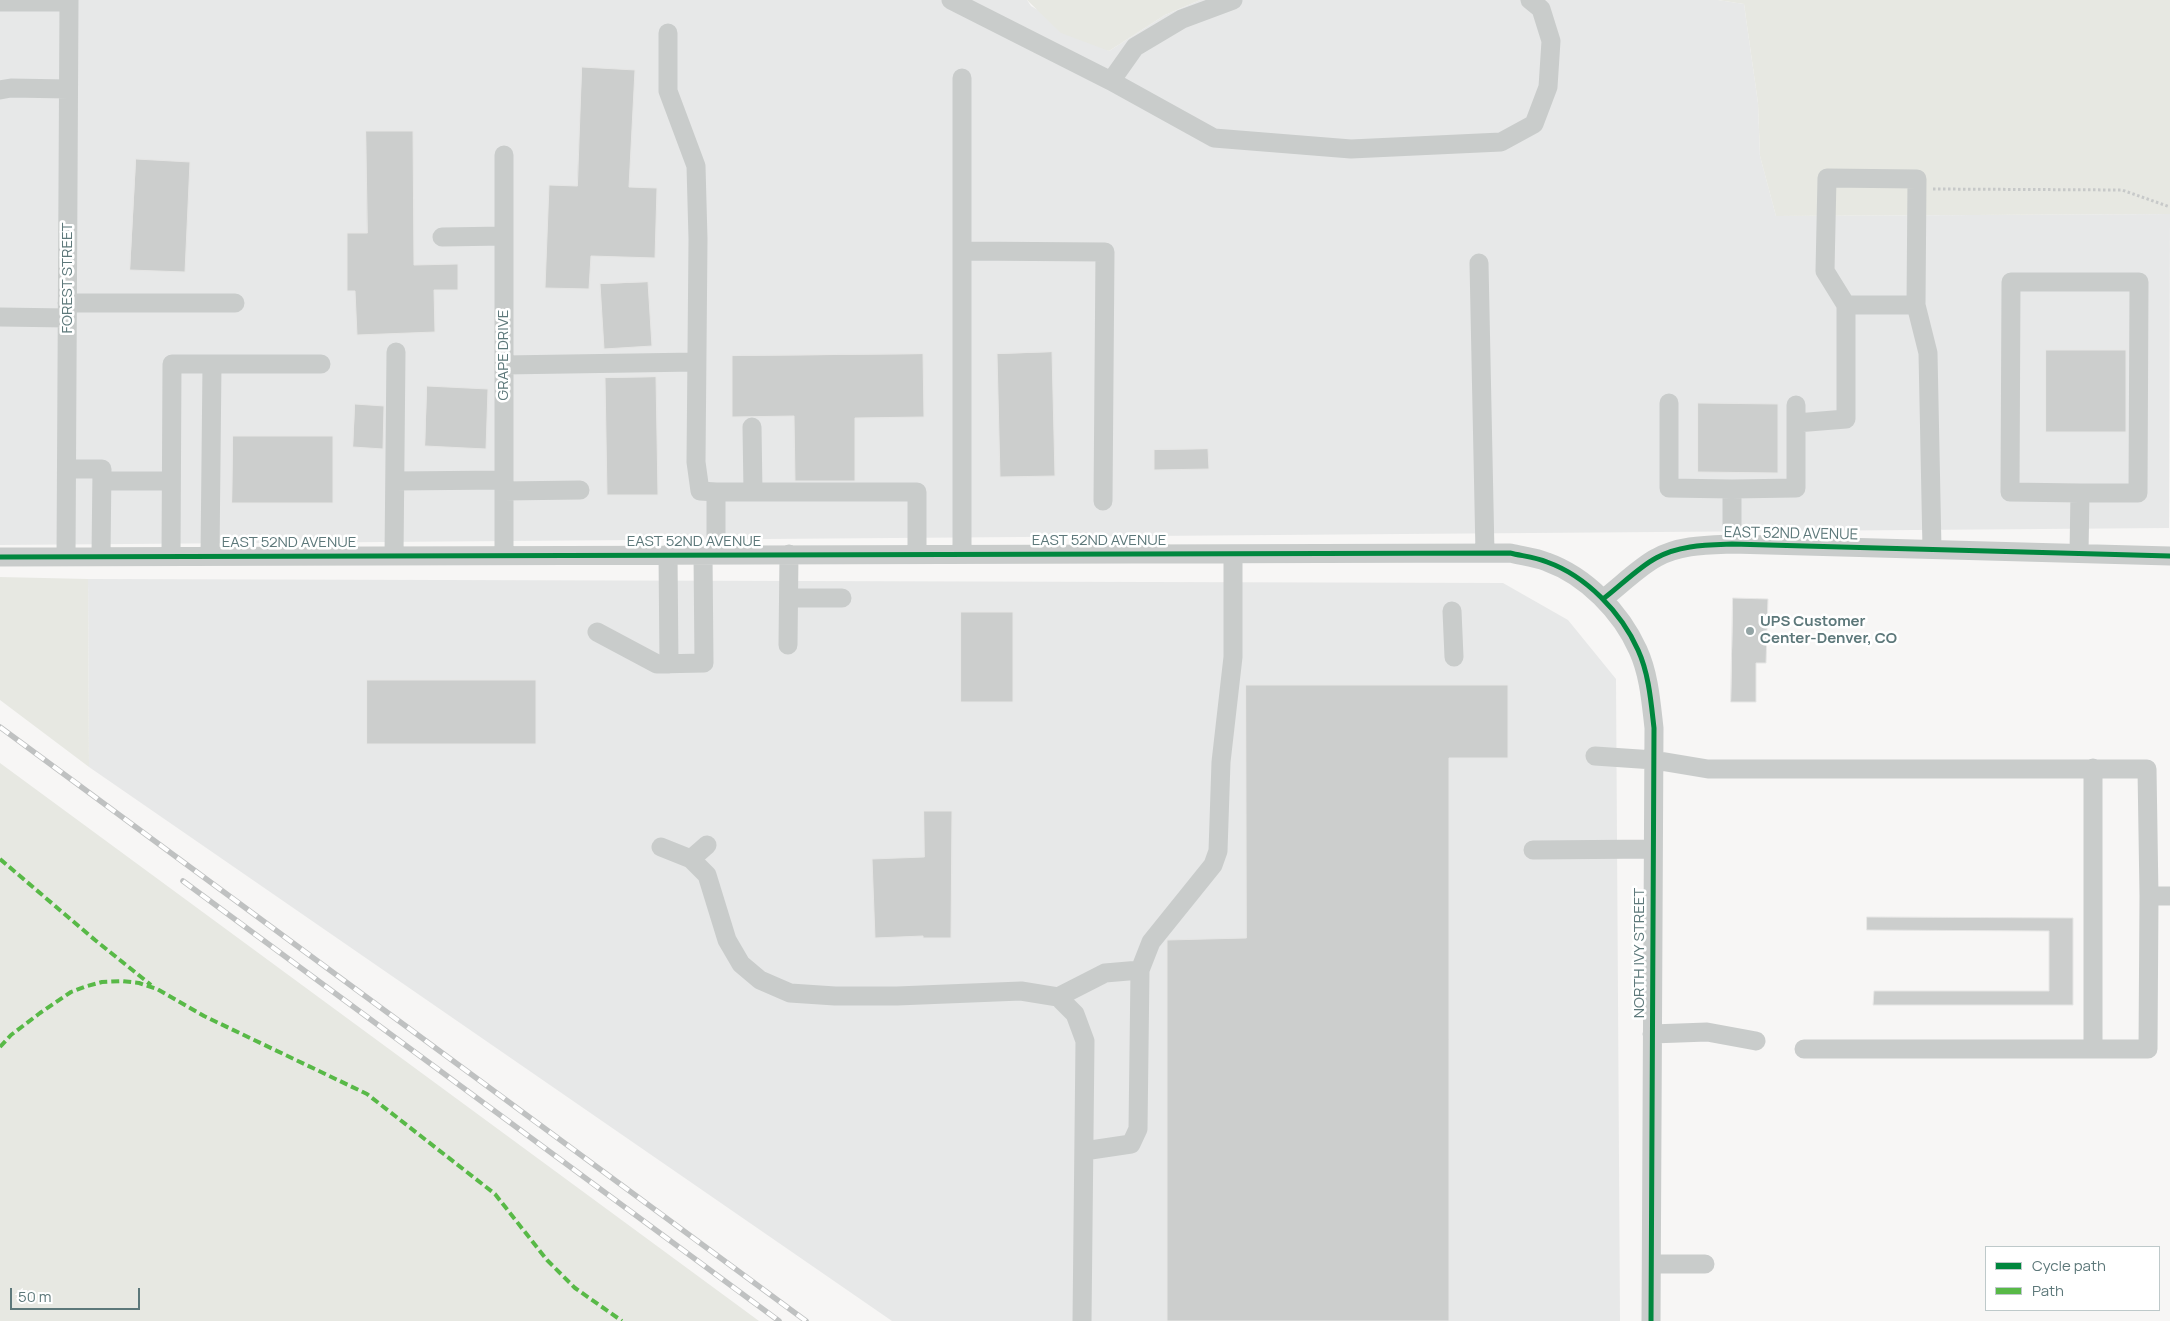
<!DOCTYPE html>
<html>
<head>
<meta charset="utf-8">
<style>
  body { margin:0 }
  #map { position:relative; width:2170px; height:1321px; overflow:hidden; background:#f7f6f5; font-family:Manrope,sans-serif }
  canvas { display:block }
  .legend { position:absolute; left:1985px; top:1246px; width:175px; height:65px; box-sizing:border-box; background:#fff; border:1px solid #bec9ca; margin:0; padding:6px 9px; list-style:none; font-size:15px; color:#5d787a }
  .legend li { display:flex; align-items:center; gap:10px; height:25px }
  .legend b { width:25px; border:1px solid #bec9ca }
  .scale { position:absolute; left:10px; top:1288px; width:130px; height:22px; box-sizing:border-box; border:2px solid #5d787a; border-top:0; padding-left:6px; font-size:15px; line-height:18px; white-space:nowrap; color:#5d787a; -webkit-text-stroke:4px #fff; paint-order:stroke }
</style>
</head>
<body>
<div id="map">
<canvas width="2170" height="1321"></canvas>
<ul class="legend">
<li><b style="height:6px;background:#00873e"></b>Cycle path</li>
<li><b style="height:6px;background:#58b947"></b>Path</li>
</ul>
<div class="scale">50 m</div>
</div>
<script>
const context = document.querySelector('canvas').getContext('2d');
context.lineJoin = 'round';
function fillPath(path, color) { context.fillStyle = color; context.fill(path, 'evenodd'); }
function trace(path, color, width, dash) { context.strokeStyle = color; context.lineWidth = width; context.lineCap = dash ? 'butt' : 'round'; context.setLineDash(dash || []); context.stroke(path); }
function write(font, color, halo, rows, align = 'center') {
  context.font = font + ' Manrope,sans-serif'; context.lineWidth = 5; context.setLineDash([]); context.textBaseline = 'middle'; context.strokeStyle = halo; context.fillStyle = color; for (const [text, x, y, turn = 0] of rows) {
    context.save(); context.translate(x, y); context.rotate((+turn || 0) * Math.PI / 180); context.textAlign = isNaN(turn) ? turn : align; if (halo) context.strokeText(text, 0, 0); context.fillText(text, 0, 0); context.restore();
  }
}
const built = new Path2D(`
  M0 0H1027L1031 6 1109 51 1165 15 1200 0H1718L1744 4 1758 103 1760 156 1776 216 2170 214 2169 528 0 545Z
  M88 579 1503 583 1568 620 1616 679 1620 1321H892L89 767Z`);
const green = new Path2D(`
  M1027 0H1200L1165 15 1109 51 1061 33Z
  M1718 0H2170V214L1776 216 1760 156 1758 103 1744 4Z
  M0 577 88 579 89 767 0 700Z
  M0 763 759 1321H0Z`);
const building = new Path2D(`
  M582 67 635 70 629 187 657 188 655 258 591 256 589 289 545 288 549 185 577 186Z
  M366 131H413L414 265 458 264V290H434L435 332 357 335 355 291H347V233H367Z
  M136 159 190 162 185 272 130 270Z
  M648 282 652 346 604 349 600 284Z
  M2046 350H2126V432H2046Z
  M1052 352 1055 476 1000 477 997 354Z
  M923 354 924 417 855 418V481H795L794 416 732 417V356Z
  M656 377 658 495H607L605 378Z
  M427 386 488 389 486 449 425 446Z
  M1698 403 1778 404V473L1698 472Z
  M355 404 384 406 383 449 353 447Z
  M233 436H333V503H232Z
  M1208 449 1209 469 1154 470V450Z
  M1733 598 1768 599 1766 663H1756V702H1731Z
  M961 612H1013V702H961Z
  M367 680H536V744H367Z
  M1246 685H1508V758H1449V1321H1167V940L1246 938Z
  M924 811H952L951 938H923V936L875 938 872 859 924 857Z
  M1867 917 2073 918V1005H1873L1874 991H2049V931L1867 930Z`);
const path = new Path2D(`
  M1933 189 2122 190 2170 207`);
const minor = new Path2D(`
  M951 0 1111 81 1214 138 1351 149 1501 142 1534 124 1548 87 1551 41 1541 9 1530 0
  M0 2H69
  M668 33V91L696 166 698 239 696 462 700 491 716 492
  M962 78V554
  M1111 81 1135 47 1182 19 1233 0
  M0 90 11 88 68 89
  M442 237 504 236
  M962 251 1105 252 1103 501
  M1479 263 1485 553
  M67 303H235
  M1846 305H1916
  M0 317 67 318
  M504 365 696 362
  M1669 403V488L1732 489
  M1796 423 1846 419V305L1825 271 1827 178 1917 179 1916 305 1928 353 1932 549
  M752 427 753 492
  M67 469H102L101 556
  M102 481H171
  M395 481 504 480
  M504 491 580 490
  M1732 544V489L1796 488V405
  M2079 553 2080 493H2138L2139 282H2011L2010 492 2080 493
  M668 554 669 664
  M716 554V492H917V554
  M504 555V155
  M171 556 172 364H321
  M210 556 212 364
  M394 556 396 352
  M0 557 1510 553C1522 556 1535 557 1547 562 1586 576 1621 612 1638 650 1649 674 1651 702 1654 728L1651 1321
  M66 557 69 0
  M789 598H842
  M1603 599C1619 587 1639 567 1656 558 1679 545 1706 545 1732 544L2170 556
  M1452 611 1454 657
  M597 632 657 664 704 663 703 554
  M788 645 789 554
  M1595 756 1654 760 1708 769H2147L2149 896H2170
  M2093 768V1049
  M661 847 691 859 707 875 727 940 741 964 760 980 790 993 835 996H897L1021 991 1058 997 1075 1014 1085 1041 1082 1321
  M1533 850 1653 849
  M691 859 707 845
  M1058 997 1105 973 1140 970
  M1652 1034 1707 1032 1756 1041
  M1804 1049H2148L2149 896
  M1084 1151 1131 1144 1138 1129 1140 970 1151 942 1213 865 1218 851 1221 762 1233 657V554
  M1652 1264H1705`);
const rail = new Path2D(`
  M0 727 806 1321
  M183 881 779 1321`);
const quiet = new Path2D(`
  M0 859 95 940 151 985
  M0 1047 11 1035 40 1013 71 992 84 987 102 982 122 981 139 983 157 989 204 1016 367 1094 495 1194 547 1260 575 1288 622 1321`);
const cycleway = new Path2D(`
  M0 557 1510 553C1522 556 1535 557 1547 562 1586 576 1621 612 1638 650 1649 674 1651 702 1654 728L1651 1321
  M1603 599C1619 587 1639 567 1656 558 1679 545 1706 545 1732 544L2170 556`);
const markers = [
  [1750,631,5,"#93a4a5"]
];
const streetNames = [
  ["FOREST STREET",68,278,-90],
  ["GRAPE DRIVE",504,355,-90],
  ["EAST 52ND AVENUE",1791,534,1],
  ["EAST 52ND AVENUE",1099,541],
  ["EAST 52ND AVENUE",694,542],
  ["EAST 52ND AVENUE",289,543],
  ["NORTH IVY STREET",1640,953,-90]
];
const poiNames = [
  ["UPS Customer",1760,622],
  ["Center-Denver, CO",1760,639]
];
fillPath(built, '#e7e8e8');
fillPath(green, '#e7e8e2');
fillPath(building, '#cccecd');
trace(building, '#e6e6e5', 1);
trace(path, '#c7c9c9', 3, [2.5, 2.5]);
trace(minor, '#c9cccb', 19);
trace(rail, '#bfc1c1', 5.5);
trace(rail, '#fff', 4, [11]);
trace(quiet, '#58b947', 4, [8, 4]);
trace(cycleway, '#00873e', 5);
for (const [x, y, r, color] of markers) { const dot = new Path2D(); dot.arc(x, y, r, 0, 2 * Math.PI); context.fillStyle = color; context.fill(dot); trace(dot, '#fff', 2); }
write('15px', '#5d787a', '#fff', streetNames);
write('bold 15px', '#5d787a', '#fff', poiNames, 'left');
</script>
</body>
</html>
